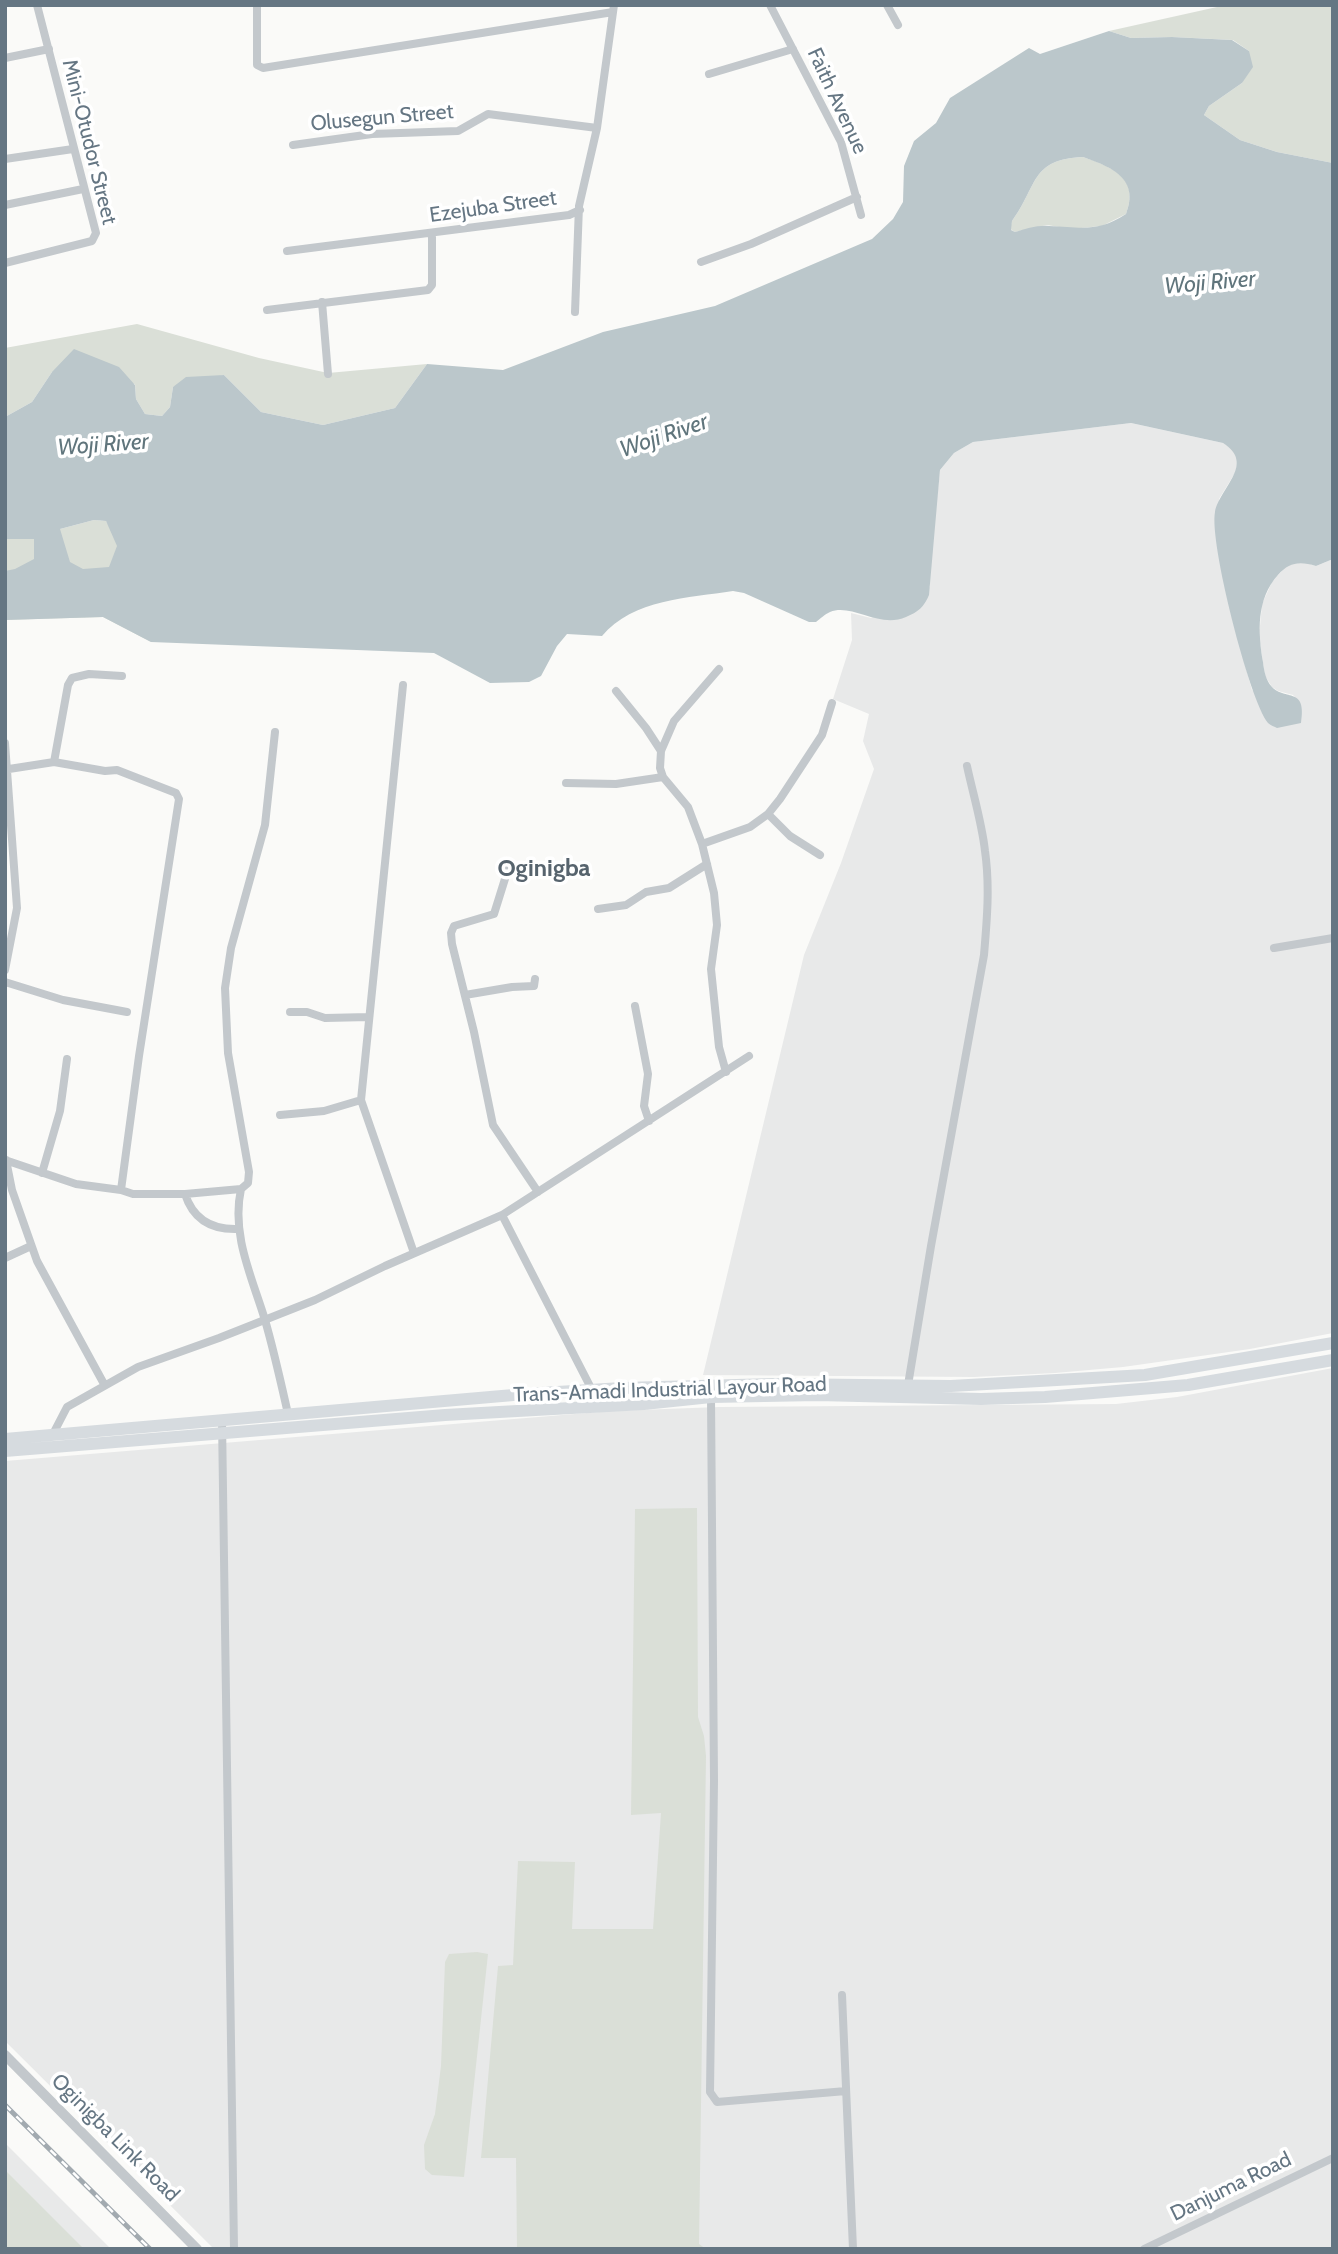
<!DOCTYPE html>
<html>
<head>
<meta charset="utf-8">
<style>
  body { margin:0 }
  #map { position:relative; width:1338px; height:2254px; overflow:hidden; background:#fafaf8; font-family:Cabin,sans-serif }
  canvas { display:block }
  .frame { position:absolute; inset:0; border:7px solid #657683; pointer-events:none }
</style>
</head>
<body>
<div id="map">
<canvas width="1338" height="2254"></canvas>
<div class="frame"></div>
</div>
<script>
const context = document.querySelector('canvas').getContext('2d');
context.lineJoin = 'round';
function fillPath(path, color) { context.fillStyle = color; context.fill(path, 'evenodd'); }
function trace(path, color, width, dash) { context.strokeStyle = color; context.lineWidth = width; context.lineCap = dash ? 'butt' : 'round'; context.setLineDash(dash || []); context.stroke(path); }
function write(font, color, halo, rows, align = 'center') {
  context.font = font + ' Cabin,sans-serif'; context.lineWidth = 7; context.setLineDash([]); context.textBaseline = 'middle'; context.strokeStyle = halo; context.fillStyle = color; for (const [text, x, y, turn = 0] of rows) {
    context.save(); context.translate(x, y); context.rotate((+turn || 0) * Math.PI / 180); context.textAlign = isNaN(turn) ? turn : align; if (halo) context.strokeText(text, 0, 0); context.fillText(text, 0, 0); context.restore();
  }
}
const built = new Path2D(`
  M1131 423 1223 443 1233 449 1238 461 1235 473 1219 499 1228 596 1233 622 1252 690 1301 723 1300 703 1293 695 1278 691 1272 687 1265 676 1259 637 1262 604 1272 582 1287 565 1304 562 1316 566 1333 559V1333L1250 1349 1123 1367 1055 1373 974 1377 703 1375 804 955 841 863 874 769 863 741 869 714 833 699 852 640 851 613 871 618 930 587V562L940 470 954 453 973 442Z
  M1333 1368V2249H214L5 2041V1461L611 1411 719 1407 1116 1404 1177 1397Z
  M5 2143 111 2249H5Z`);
const green = new Path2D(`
  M1226 5H1333V163L1277 152 1240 140 1204 115 1209 106 1242 83 1249 51 1233 40 1172 37 1131 38 1109 31Z
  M1083 157C1113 167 1140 178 1126 214L1102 226 1071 229 1047 225 1015 232 1010 229 1012 221C1038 186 1030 159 1083 157Z
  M137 324 259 358 328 373 427 364 395 408 323 425 261 412 224 375 173 387 170 407 162 416 145 414 136 399 135 384 52 372 32 402 5 417V348Z
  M94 520 106 521 113 533 151 642 103 617 5 620V539H34L60 529Z
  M697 1508 698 1717 704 1736 706 1756 699 2244 706 2249H517L516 2158H481L498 1966 513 1965 518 1861 575 1862 572 1929H653L661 1813 631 1815 635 1509Z
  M477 1952 488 1954 464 2177 432 2175 425 2169 424 2145 435 2114 441 2066 445 1962 449 1954Z
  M5 2170 84 2249H5Z`);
const water = new Path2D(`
  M1109 31 1131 38 1172 37 1232 40 1249 51 1253 67 1242 83 1209 106 1204 115 1240 140 1277 152 1333 163V559L1316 566C1300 561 1289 562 1278 575 1256 599 1258 633 1263 662 1264 671 1266 681 1272 687 1285 701 1307 686 1301 723L1277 728C1275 727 1270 725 1268 723 1249 699 1209 542 1215 512 1220 487 1256 464 1223 443L1131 423 973 442 954 453 940 470 929 595C924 607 918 612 906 617 879 629 852 603 830 612 825 614 820 619 816 622H809L744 593 733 591C689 598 633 599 602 636L567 634 557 646 541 676 529 682 490 683 434 653 151 642 103 617 5 620V571L15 569 34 559V539H5V417L32 402 52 372 74 349 119 367 135 385 136 399 145 414 162 416 170 407 173 387 186 377 224 375 261 412 323 425 395 408 427 364 503 370 603 332 715 306 872 239 893 219 903 202 904 166 914 141 936 123 950 98 1029 48 1040 54ZM1083 157C1112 167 1140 179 1126 214 1097 233 1081 227 1049 226 1037 225 1026 229 1015 232L1011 230 1012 221C1038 186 1030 159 1083 157ZM94 520 106 521 117 546 109 567 83 569 70 562 60 529Z`);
const minor = new Path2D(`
  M257 5V65L263 68 613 12
  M770 5 841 142 861 215
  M887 5 898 25
  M5 58 49 49
  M709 74 793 49
  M293 145 372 134 458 131 488 114 597 128
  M5 159 73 149
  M5 205 83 189
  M287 251 569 215 580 210
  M701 262 751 244 857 197
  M5 263 92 241 96 233 37 5
  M322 302 328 374
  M267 310 428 290 432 285V233
  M575 312 579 206 597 128 614 5
  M719 669 674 721 661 751 660 768 663 777 688 807 702 844 714 893 717 925 711 969 719 1047 726 1072
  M403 685 361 1100 414 1253
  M616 691 646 728 661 751
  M5 743 17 908 5 970
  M54 762 68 685 72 678 89 674 122 676
  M9 769 54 762 105 771 117 770 176 793 179 799 139 1056 121 1190
  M566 783 616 784 663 777
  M768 814 790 836 820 855
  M702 844 750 827 768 814 780 799 822 735 832 703
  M509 866 494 914 454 926 451 933 452 944 474 1032 493 1125 538 1192
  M598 909 626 905 646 892 669 888 707 864
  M1274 948 1333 938
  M5 982 63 1000 127 1012
  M465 995 512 987 534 986 535 979
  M635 1006 648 1074 644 1106 649 1121
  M290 1012H307L325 1018 369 1017
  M280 1115 324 1111 361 1100
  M5 1160 76 1184 121 1190 133 1194H185L241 1189 248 1183 249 1172 228 1053 225 988 231 948 265 825 275 732
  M6 1160 12 1190 37 1261 104 1384
  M42 1173 60 1111 67 1059
  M241 1189C231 1235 252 1277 265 1320 274 1351 281 1383 288 1414
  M185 1194C193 1219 211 1230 238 1229
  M502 1215 592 1390
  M5 1258 31 1246
  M908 1385 931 1246 984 955C987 920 990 886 985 851 982 823 973 794 967 766
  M711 1397 714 1781 710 2092 717 2102 846 2091
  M222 1420 234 2249
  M53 1434 67 1407 138 1367 219 1338 315 1300 385 1266 502 1215 749 1056
  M842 1995 853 2249
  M1144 2249 1333 2158`);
const tertiary = new Path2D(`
  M5 2055 197 2249`);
const primary = new Path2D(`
  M5 1439 525 1394 622 1388 774 1384 951 1386 1145 1375 1333 1343
  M5 1451 445 1415 644 1404 711 1397 818 1395 981 1399 1045 1397 1188 1385 1333 1360`);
const rail = new Path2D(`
  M5 2105 150 2249`);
const streetNames = [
  ["Faith Avenue",837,101,65],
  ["Olusegun Street",382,118,-5],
  ["Mini-Otudor Street",89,142,76],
  ["Ezejuba Street",493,207,-8],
  ["Trans-Amadi Industrial Layour Road",670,1390,-2],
  ["Oginigba Link Road",115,2138,45],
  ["Danjuma Road",1231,2187,-26]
];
const waterNames = [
  ["Woji River",1210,283,-5],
  ["Woji River",664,436,-19],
  ["Woji River",103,445,-4]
];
const quarterNames = [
  ["Oginigba",544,869]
];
fillPath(built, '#e8e9e9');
fillPath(green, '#dadfd7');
fillPath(water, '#bbc7cb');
trace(minor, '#c3c8cc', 8);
trace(tertiary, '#c3c8cc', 10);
trace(primary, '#d6dbdf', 12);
trace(rail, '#a2aab0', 5);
trace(rail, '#fff', 2.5, [8]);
write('21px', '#657683', '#fff', streetNames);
write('italic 23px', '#60757c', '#fff', waterNames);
write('bold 24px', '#57646e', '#fff', quarterNames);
</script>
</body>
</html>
